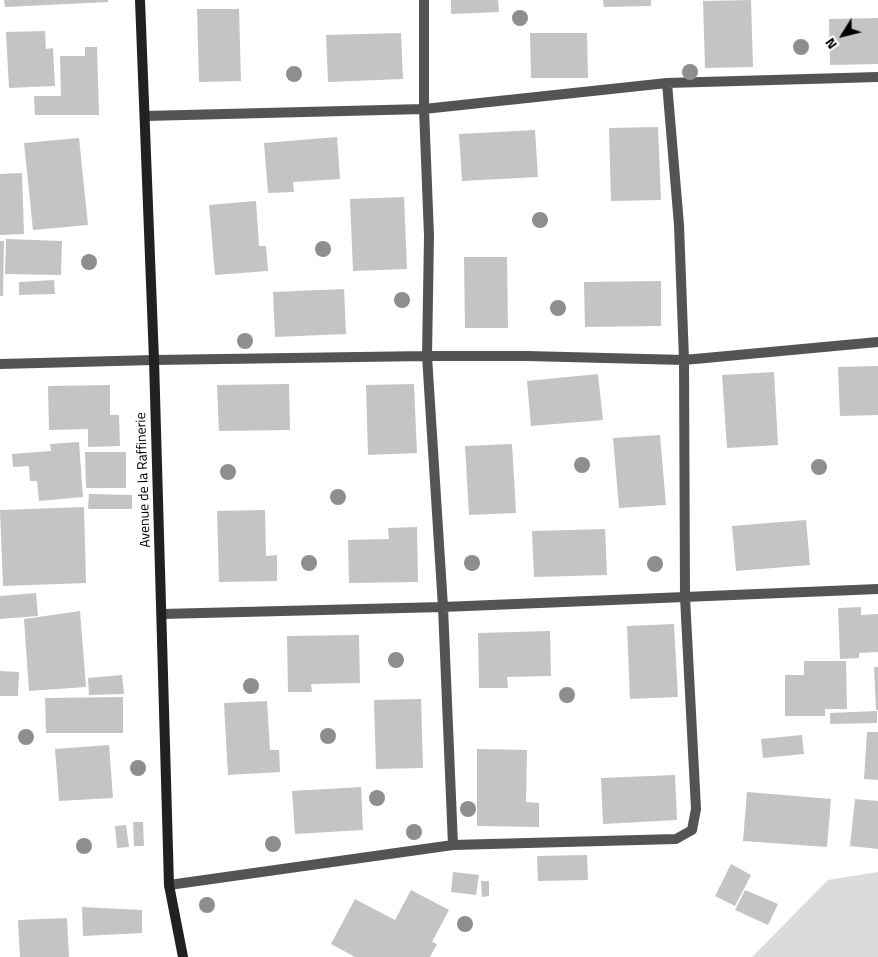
<!DOCTYPE html>
<html>
<head>
<meta charset="utf-8">
<style>
  body { margin:0 }
  #map { position:relative; width:878px; height:957px; overflow:hidden; background:#fff; font-family:"Titillium Web",sans-serif }
  canvas { display:block }
  .north { position:absolute; left:818px; top:10px; width:50px; height:50px; -webkit-text-stroke:4px #fff; paint-order:stroke; rotate:234deg; font-size:14px; font-weight:700; line-height:20px; text-align:center; color:#000 }
  .north::after { content:''; display:block; margin:auto; width:18px; height:22px; background:#000; clip-path:polygon(50% 0,100% 100%,50% 72%,0 100%) }
</style>
</head>
<body>
<div id="map">
<canvas width="878" height="957"></canvas>
<div class="north">N</div>
</div>
<script>
const context = document.querySelector('canvas').getContext('2d');
context.lineJoin = 'round';
function fillPath(path, color) { context.fillStyle = color; context.fill(path, 'evenodd'); }
function trace(path, color, width, dash) { context.strokeStyle = color; context.lineWidth = width; context.lineCap = dash ? 'butt' : 'round'; context.setLineDash(dash || []); context.stroke(path); }
function write(font, color, halo, rows, align = 'center') {
  context.font = font + ' "Titillium Web",sans-serif'; context.lineWidth = 4; context.setLineDash([]); context.textBaseline = 'middle'; context.strokeStyle = halo; context.fillStyle = color; for (const [text, x, y, turn = 0] of rows) {
    context.save(); context.translate(x, y); context.rotate((+turn || 0) * Math.PI / 180); context.textAlign = isNaN(turn) ? turn : align; if (halo) context.strokeText(text, 0, 0); context.fillText(text, 0, 0); context.restore();
  }
}
const green = new Path2D(`
  M878 872V957H752L828 880Z`);
const building = new Path2D(`
  M4 0H108V2L5 7Z
  M451 0H498L499 12 451 14Z
  M603 0H651V6L604 7Z
  M751 0 753 67 705 68 703 1Z
  M197 9H239L241 81 199 82Z
  M878 18V64L830 65 829 19Z
  M45 31 46 49 53 48 55 86 9 88 6 32Z
  M401 33 403 79 328 82 326 35Z
  M530 33H587L588 78H531Z
  M85 47H97L99 115H35L34 96H61L60 56H85Z
  M658 127 661 200 611 201 609 128Z
  M535 130 538 177 462 181 459 134Z
  M337 137 340 179 293 182 294 192 268 193 264 143Z
  M79 138 88 225 33 230 24 143Z
  M22 173 24 234 0 235V174Z
  M404 197 407 269 353 271 350 199Z
  M256 201 259 246H266L268 271 215 275 209 205Z
  M6 239 62 241 61 275 5 274Z
  M0 241H4L3 296H0Z
  M464 257H507L508 328H465Z
  M54 280 55 294 19 295V282Z
  M661 281V326L585 327 584 282Z
  M344 289 346 334 275 337 273 292Z
  M878 366V415L840 416 838 367Z
  M774 372 778 445 727 448 722 375Z
  M598 374 603 420 531 426 527 381Z
  M289 384 290 430 219 431 217 385Z
  M414 384 417 453 368 455 366 385Z
  M110 385V415H119L120 446 88 447V429L49 430 48 386Z
  M660 435 666 505 619 508 613 438Z
  M79 442 83 497 39 501 37 481H30L29 466 13 467 12 454 51 451 50 444Z
  M512 444 516 513 469 515 465 446Z
  M85 452H126V488H86Z
  M89 494 132 495V509H88Z
  M84 507 86 583 3 586 0 510Z
  M265 510 266 556 277 555V581L219 582 217 511Z
  M806 520 810 565 736 571 732 526Z
  M417 527 418 582 349 583 348 540 389 539 388 528Z
  M605 529 607 575 534 577 532 531Z
  M36 593 38 616 0 619V596Z
  M861 607V615L878 614V652L859 653V658L840 659 838 608Z
  M80 611 86 687 29 691 24 619Z
  M674 624 678 697 630 699 627 626Z
  M550 631 551 676 507 677 508 688H479L478 633Z
  M359 635 360 683 311 684 312 692H288L287 636Z
  M804 661H846L847 709H825V716H785V675H804Z
  M874 667H878V710H876Z
  M0 671 19 672 18 696H0Z
  M122 675 124 694 89 695 88 678Z
  M123 697V733H46L45 698Z
  M421 699 423 768 376 769 374 700Z
  M267 701 270 750H279L280 772 228 775 224 703Z
  M877 711V723L830 724V713Z
  M867 732H878V780L864 779Z
  M802 735 804 754 763 758 761 739Z
  M109 745 113 798 59 801 55 749Z
  M477 749 527 750 526 802 539 803V827L477 826Z
  M675 775 677 820 603 824 601 778Z
  M361 787 363 830 295 834 292 791Z
  M747 792 831 799 827 847 743 841Z
  M855 799 878 801V849L850 846Z
  M133 822H143L144 846H134Z
  M126 825 129 847 117 848 115 826Z
  M587 855 588 880 538 881 537 856Z
  M731 864 751 875 735 906 715 896Z
  M453 872 479 875 476 895 451 892Z
  M481 881H489V896L482 897Z
  M411 890 449 910 432 942 437 944 430 957H355L331 944 355 899 395 920Z
  M745 890 778 904 768 925 735 910Z
  M82 907 142 910V933L83 936Z
  M67 918 69 957H20L18 920Z`);
const street = new Path2D(`
  M145 116 424 109 667 83 878 77
  M0 364 154 360 427 356H527L684 360 878 342
  M162 614 443 607 878 589
  M453 845 676 839 692 830 696 809 685 597 684 360 679 225 667 83
  M169 885 453 845 443 607 427 356 429 236 424 109V0`);
const secondary = new Path2D(`
  M140 0 154 360 169 885 183 957`);
const trees = [
  [520,18],
  [801,47],
  [690,72],
  [294,74],
  [540,220],
  [323,249],
  [89,262],
  [402,300],
  [558,308],
  [245,341],
  [582,465],
  [819,467],
  [228,472],
  [338,497],
  [309,563],
  [472,563],
  [655,564],
  [396,660],
  [251,686],
  [567,695],
  [328,736],
  [26,737],
  [138,768],
  [377,798],
  [468,809],
  [414,832],
  [273,844],
  [84,846],
  [207,905],
  [465,924]
];
const streetNames = [
  ["Avenue de la Raffinerie",144,480,-92]
];
fillPath(green, '#dbdbdb');
fillPath(building, '#c4c4c4');
trace(street, '#545454', 10);
trace(secondary, '#212121', 10);
context.fillStyle = '#8e8e8e';
for (const [x, y] of trees) { context.beginPath(); context.arc(x, y, 8, 0, 2 * Math.PI); context.fill(); }
write('14px', '#000', '#fff', streetNames);
</script>
</body>
</html>
